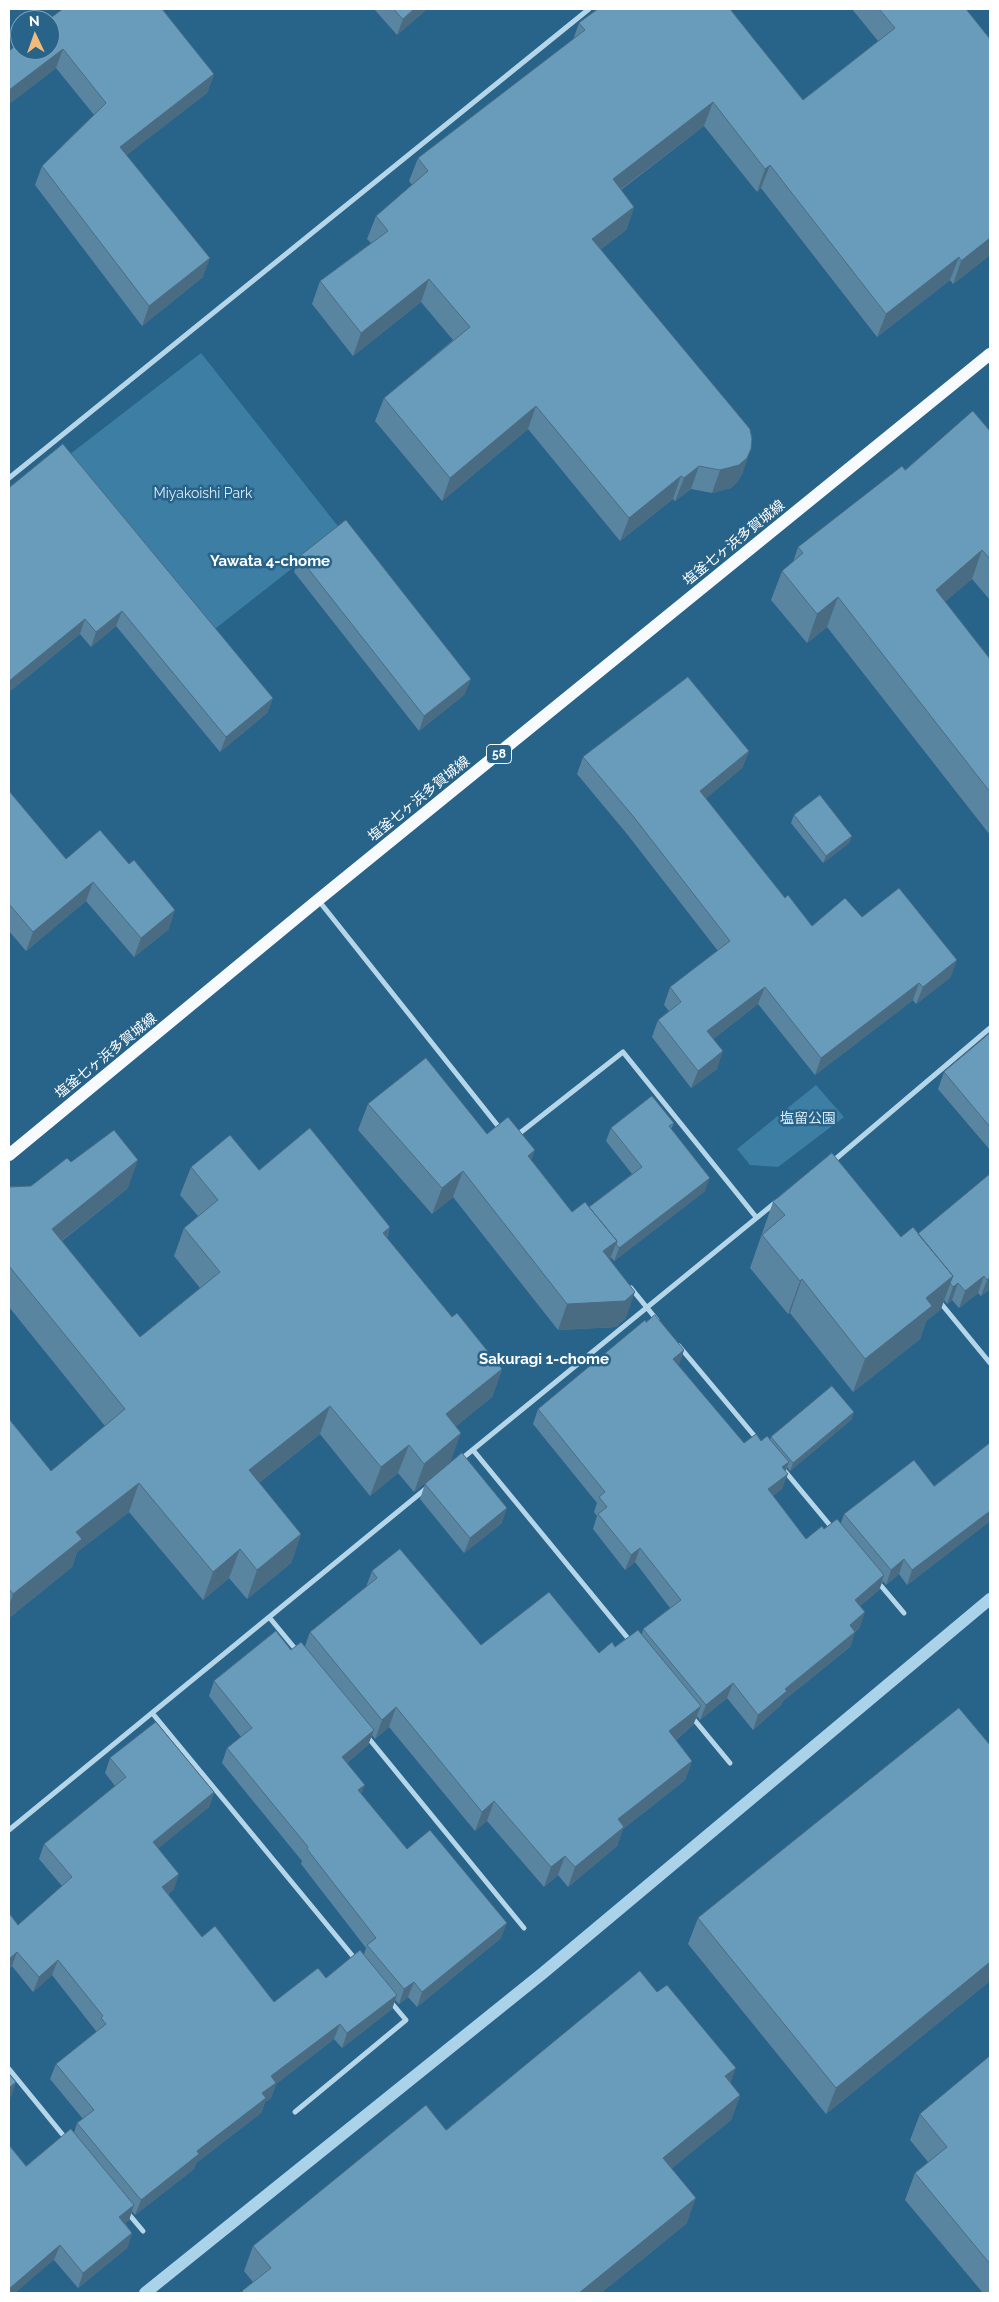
<!DOCTYPE html>
<html>
<head>
<meta charset="utf-8">
<style>
  body { margin:0 }
  #map { position:relative; width:999px; height:2302px; overflow:hidden; background:#286389; font-family:Raleway,sans-serif }
  canvas { display:block }
  .frame { position:absolute; inset:0; border:10px solid #fff; pointer-events:none }
  .north { position:absolute; left:10px; top:10px; width:50px; height:50px; box-sizing:border-box; background:#286389; border:1px solid #7ea1b8; border-radius:50%; rotate:357deg; font-size:14px; font-weight:700; line-height:20px; text-align:center; color:#fff }
  .north::after { content:''; display:block; margin:auto; width:18px; height:22px; background:#f1bb7c; clip-path:polygon(50% 0,100% 100%,50% 72%,0 100%) }
</style>
</head>
<body>
<div id="map">
<canvas width="999" height="2302"></canvas>
<div class="frame"></div>
<div class="north">N</div>
</div>
<script>
const context = document.querySelector('canvas').getContext('2d');
context.lineJoin = 'round';
function fillPath(path, color) { context.fillStyle = color; context.fill(path, 'evenodd'); }
function trace(path, color, width, dash) { context.strokeStyle = color; context.lineWidth = width; context.lineCap = dash ? 'butt' : 'round'; context.setLineDash(dash || []); context.stroke(path); }
function write(font, color, halo, rows, align = 'center') {
  context.font = font + ' Raleway,"Noto Sans JP",sans-serif'; context.lineWidth = 5; context.setLineDash([]); context.textBaseline = 'middle'; context.strokeStyle = halo; context.fillStyle = color; for (const [text, x, y, turn = 0] of rows) {
    context.save(); context.translate(x, y); context.rotate((+turn || 0) * Math.PI / 180); context.textAlign = isNaN(turn) ? turn : align; if (halo) context.strokeText(text, 0, 0); context.fillText(text, 0, 0); context.restore();
  }
}
const green = new Path2D(`
  M201 353 341 530 206 636 65 458Z
  M816 1085 844 1117 778 1167 750 1165 737 1149Z`);
const stream = new Path2D(`
  M145 2293 543 1973 990 1599`);
const minor = new Path2D(`
  M9 478 589 9
  M319 901 502 1131
  M516 1136 623 1052 756 1217
  M832 1162 990 1028
  M631 1288 657 1320
  M939 1301 990 1363
  M679 1346 757 1439
  M473 1450 631 1642
  M459 1461 776 1202
  M784 1470 833 1529
  M877 1581 904 1613
  M269 1617 297 1651
  M153 1714 356 1960
  M692 1717 730 1763
  M366 1735 524 1928
  M9 1830 428 1487
  M9 2069 67 2140
  M295 2112 406 2020 390 2001
  M127 2212 143 2231`);
const primary = new Path2D(`
  M9 1155 318 900 990 354`);
const wall = new Path2D(`
  M374 9H427L397 35Z
  M852 9H966L990 255 953 284 950 280 877 337 761 188 757 192 704 126 621 190 634 207 626 230 601 249 743 472 738 481 731 488 712 493 691 489 675 501 673 499 620 541 528 429 442 501 375 421 384 398 453 340 421 302 353 356 312 304 320 281 371 243 367 239 376 216 412 185 409 181 418 158 573 40 579 23 757 43 803 100 878 41Z
  M50 20 214 74 207 93 126 155 203 277 142 326 35 185 42 166 94 115 56 68 9 104V51Z
  M990 431V600L972 579 945 601 990 659V835L827 627 807 643 771 600 782 571 793 562 798 547 905 470Z
  M9 488 273 698 267 713 220 752 116 626 91 647 80 634 9 692Z
  M299 557 465 694 419 731 294 572Z
  M749 751 742 768 705 799 785 898 812 926 862 917 951 977 916 1004 913 1000 815 1075 758 1004 713 1039 717 1069 691 1088 652 1037 658 1020 669 1011 664 1005 670 987 718 951 627 834 577 774 583 757Z
  M9 791 66 859 169 929 134 957 86 901 26 951 9 931Z
  M794 815 852 836 849 843 823 863 791 823Z
  M990 1033V1150L938 1089 944 1072Z
  M368 1104 487 1134 531 1160 572 1212 589 1207 632 1174 606 1141 611 1128 674 1123 671 1129 705 1191 614 1261 611 1257 610 1260 626 1318 616 1327 558 1330 453 1197 432 1214 358 1130Z
  M71 1162 128 1188 62 1241 140 1337 200 1288 174 1256 184 1228 198 1216 180 1195 191 1167 259 1170 390 1227 387 1238 452 1317 502 1369 492 1397 456 1426 451 1461 414 1492 398 1473 370 1496 320 1434 259 1483 301 1534 291 1563 247 1599 229 1578 203 1600 129 1512 77 1552 72 1567 9 1618V1419L51 1471 105 1426 9 1307V1187L31 1186Z
  M990 1174V1289L981 1296 978 1293 959 1308 952 1300 947 1304 944 1300 941 1309 926 1321 920 1339 853 1392 790 1313 788 1314 750 1268 773 1202 901 1237 918 1234Z
  M646 1322 684 1350 678 1365 744 1443 770 1440 771 1437 854 1412 851 1420 790 1471 787 1467 782 1489 773 1496 806 1539 824 1529 841 1523 844 1514 934 1486 990 1443V1521L907 1585 899 1574 886 1585 883 1581 879 1590 860 1606V1627L855 1632 850 1647 783 1701 781 1705 753 1730 727 1698 700 1720 697 1716 693 1725 676 1740 692 1761 685 1780 623 1829 617 1846 568 1887 558 1875 544 1887 487 1821 475 1831 389 1727 375 1739 372 1735 368 1745 347 1763 361 1794 407 1849 501 1938 417 2007 408 1997 399 2004 395 2000 392 2009 342 2048 334 2039 276 2084 271 2098 265 2102 261 2113 196 2163 194 2169 135 2215 132 2211 129 2220 125 2223 132 2233 127 2248 78 2288 54 2260 26 2166 74 2133 77 2123 83 2119 50 2079 56 2064 96 2032V2031L52 1975 33 1992 12 1966 9 1969V1913L18 1925 62 1886 39 1859 44 1844 115 1786 105 1773 110 1758 214 1792 209 1807 158 1848 174 1889 168 1894 202 1937 274 2002 326 1978 364 1954 366 1948 301 1864 302 1861 222 1763 227 1748 241 1737 209 1696 214 1681 291 1650 305 1646 310 1632 366 1587 372 1571 481 1645 599 1653 615 1647 642 1634 643 1629 670 1608 635 1562 625 1570 593 1529 597 1516 594 1512 597 1503 533 1424 538 1409Z
  M425 1484 502 1523 464 1553 420 1499Z
  M990 1745V1981L826 2114 688 1944 698 1918Z
  M990 2056V2293H983L905 2200 915 2173 928 2162 910 2140 920 2114Z
  M730 2083 740 2095 731 2120 672 2168 687 2223 601 2293H241L242 2291 253 2282 244 2271 253 2246 446 2130Z`);
const shadedWall = new Path2D(`
  M414 9H427L397 35 403 19Z
  M63 49 56 68 9 104V90Z
  M214 74 207 93 113 166 120 147Z
  M713 102 704 126 604 202 613 179Z
  M770 165 761 188 757 192 765 169Z
  M634 207 626 230 584 262 592 239Z
  M990 238V255L953 284 961 261Z
  M959 257 950 280 877 337 886 314Z
  M210 258 203 277 142 326 149 306Z
  M429 279 421 302 353 356 361 333Z
  M536 406 528 429 442 501 450 478Z
  M751 449 743 472 738 481 731 488 712 493 720 470Z
  M699 466 691 489 675 501 684 478Z
  M681 476 673 499 620 541 629 518Z
  M982 550 972 579 925 619 936 590Z
  M838 597 827 627 807 643 817 614Z
  M122 611 116 626 91 647 96 632Z
  M85 619 80 634 9 692V681Z
  M471 679 465 694 419 731 424 716Z
  M273 698 267 713 220 752 226 737Z
  M749 751 742 768 693 809 700 791Z
  M852 836 849 843 823 863 826 856Z
  M93 882 86 901 26 951 33 932Z
  M175 910 169 929 134 957 141 938Z
  M957 960 951 977 916 1004 923 987Z
  M919 983 913 1000 815 1075 821 1058Z
  M765 987 758 1004 701 1048 707 1031Z
  M723 1051 717 1069 691 1088 698 1071Z
  M535 1150 526 1176 528 1156Z
  M138 1160 128 1188 41 1257 52 1229Z
  M463 1171 453 1197 432 1214 442 1188Z
  M710 1178 705 1191 614 1261 619 1248Z
  M390 1227 380 1255 383 1233Z
  M617 1241 607 1267 603 1251Z
  M953 1276 941 1309 926 1321 920 1339 853 1392 865 1359 926 1298Z
  M984 1276 978 1293 959 1308 965 1291Z
  M990 1277V1289L981 1296 987 1280Z
  M802 1279 790 1313 788 1314 800 1281Z
  M958 1283 952 1300 947 1304 953 1287Z
  M635 1292 626 1318 616 1327 558 1330 567 1304Z
  M684 1350 679 1365 667 1374 673 1359Z
  M502 1369 492 1397 436 1443 446 1414Z
  M330 1406 320 1434 239 1499 249 1470Z
  M854 1412 851 1420 790 1471 793 1463Z
  M461 1433 451 1461 414 1492 424 1464Z
  M409 1445 398 1473 370 1496 381 1467Z
  M789 1462 783 1477 782 1467Z
  M788 1474 782 1489 763 1504 768 1489Z
  M139 1483 129 1512 77 1552 72 1567 9 1618V1606L13 1594 76 1532Z
  M507 1508 502 1523 464 1553 470 1538Z
  M990 1511V1521L907 1585 912 1570Z
  M301 1534 291 1563 247 1599 257 1570Z
  M640 1548 635 1562 625 1570 631 1555Z
  M240 1549 229 1578 203 1600 213 1572Z
  M904 1559 899 1574 886 1585 891 1570Z
  M884 1575 879 1590 850 1614 855 1600Z
  M865 1612 860 1627 844 1640 850 1625Z
  M855 1632 850 1647 783 1701 781 1705 753 1730 758 1715 785 1689Z
  M733 1683 727 1698 700 1720 706 1705Z
  M701 1706 693 1725 662 1751 669 1731Z
  M396 1707 389 1727 375 1739 382 1720Z
  M374 1730 368 1745 336 1772 342 1757Z
  M692 1761 685 1780 623 1829 617 1846 568 1887 575 1867 618 1819Z
  M365 1785 359 1800 358 1790Z
  M214 1792 209 1807 148 1857 153 1842Z
  M494 1801 487 1821 475 1831 482 1812Z
  M565 1856 558 1875 544 1887 551 1867Z
  M179 1874 174 1889 157 1902 162 1887Z
  M507 1923 501 1938 417 2007 422 1992Z
  M17 1952 12 1966 9 1969V1959Z
  M58 1960 52 1975 33 1992 39 1977Z
  M990 1962V1981L826 2114 836 2088Z
  M414 1982 408 1997 399 2004 404 1989Z
  M397 1995 392 2009 342 2048 347 2033Z
  M340 2024 334 2039 276 2084 271 2098 265 2102 261 2113 196 2163 194 2169 135 2215 141 2200 197 2151 262 2093 271 2076Z
  M736 2068 727 2093 725 2076Z
  M16 2082 11 2097 9 2099V2088Z
  M740 2095 731 2120 654 2183 663 2158Z
  M696 2198 687 2223 601 2293H579Z
  M134 2205 129 2220 114 2232 119 2217Z
  M132 2233 127 2248 78 2288 83 2273Z
  M60 2245 54 2260 15 2293H9V2289Z`);
const building = new Path2D(`
  M63 9H162L214 74 120 147 210 258 149 306 42 166 106 103 63 49 9 90V51L20 42V50H50V20H48Z
  M394 9H414L403 19Z
  M598 9H730L757 43 803 100 895 28 879 9H966L990 39V238L961 261 959 257 886 314 770 165 765 169 713 102 613 179 634 207 592 239 750 429 752 439 751 449 747 458 739 465 720 470 699 466 684 478 681 476 629 518 536 406 450 478 384 398 470 327 429 279 361 333 320 281 388 231 376 216 428 171 418 158 585 30 579 23Z
  M973 411 990 431V559L982 550 936 590 990 659V792L838 597 817 614 782 571 803 553 798 547 902 466 905 470Z
  M63 444 273 698 226 737 122 611 96 632 85 619 9 681V488Z
  M346 520 471 679 424 716 299 557Z
  M688 677 749 751 700 791 785 898 788 895 812 926 845 898 862 917 899 888 957 960 923 987 919 983 821 1058 765 987 707 1031 723 1051 698 1071 658 1020 681 1002 670 987 730 941 633 816 583 757Z
  M9 791 66 859 100 830 129 864 134 860 175 910 141 938 93 882 33 932 9 904Z
  M820 795 852 836 826 856 794 815Z
  M990 1033V1127L944 1072Z
  M426 1058 487 1134 508 1117 535 1150 528 1156 572 1212 585 1202 617 1241 603 1251 635 1292 625 1301 567 1304 463 1171 442 1188 368 1104Z
  M652 1096 674 1123 669 1126 710 1178 619 1248 616 1244 617 1241 589 1207 642 1167 611 1128Z
  M310 1128 390 1227 383 1233 452 1317 457 1313 502 1369 446 1414 461 1433 424 1464 409 1445 381 1467 330 1406 249 1470 301 1534 257 1570 240 1549 213 1572 139 1483 76 1532 82 1539 13 1594 9 1589V1419L51 1471 125 1409 9 1266V1187L31 1186 67 1158 71 1162 114 1130 138 1160 52 1229 140 1337 220 1272 184 1228 218 1200 191 1167 230 1135 259 1170Z
  M832 1153 901 1237 913 1227 953 1276 926 1298 932 1306 865 1359 802 1279 800 1281 762 1235 785 1215 773 1202Z
  M990 1174V1277L987 1280 984 1276 965 1291 958 1283 953 1287 950 1283 953 1276 918 1234Z
  M655 1315 684 1350 673 1359 744 1443 756 1434 761 1441 767 1436 789 1462 782 1467 788 1474 768 1489 806 1539 822 1526 824 1529 837 1519 884 1575 855 1600 865 1612 850 1625 855 1632 785 1689 787 1691 758 1715 733 1683 706 1705 643 1629 681 1600 640 1548 631 1555 598 1514 607 1507 599 1497 605 1492 538 1409 645 1320 646 1322Z
  M832 1386 854 1412 793 1463 771 1437Z
  M990 1443V1511L912 1570 904 1559 891 1570 844 1514 914 1460 934 1486Z
  M462 1453 507 1508 470 1538 425 1484Z
  M400 1549 481 1645 549 1592 599 1653 612 1642 615 1647 638 1630 701 1706 669 1731 692 1761 618 1819 624 1827 575 1867 565 1856 551 1867 494 1801 482 1812 396 1707 382 1720 310 1632 377 1578 372 1571Z
  M276 1631 291 1650 301 1642 374 1730 342 1757 365 1785 358 1790 407 1849 430 1830 507 1923 422 1992 414 1982 404 1989 367 1945 376 1938 307 1849 308 1847 227 1748 252 1728 214 1681Z
  M959 1708 990 1745V1962L836 2088 698 1918Z
  M156 1722 214 1792 153 1842 179 1874 162 1887 202 1937 215 1926 274 2002 318 1968 326 1978 360 1950 397 1995 347 2033 340 2024 271 2076 276 2083 262 2093 266 2098 197 2151 199 2154 141 2200 77 2123 94 2110 56 2064 106 2024 101 2018 103 2016 58 1960 39 1977 17 1952 9 1959V1913L18 1925 72 1877 44 1844 126 1777 110 1758Z
  M640 1971 657 1992 667 1985 736 2068 725 2076 740 2095 663 2158 696 2198 579 2293H244L242 2291 271 2268 253 2246 426 2105 446 2130Z
  M990 2056V2264L915 2173 947 2147 920 2114Z
  M9 2074 16 2082 9 2088Z
  M71 2129 134 2205 119 2217 132 2233 83 2273 60 2245 9 2289V2145L26 2166Z`);
const shields = [
  [499,754,25]
];
const shieldNames = [
  ["58",499,754]
];
const parkNames = [
  ["Miyakoishi Park",203,494],
  ["塩留公園",808,1119]
];
const streetNames = [
  ["塩釜七ヶ浜多賀城線",734,543,-39],
  ["塩釜七ヶ浜多賀城線",419,799,-39],
  ["塩釜七ヶ浜多賀城線",106,1056,-39]
];
const neighbourhoodNames = [
  ["Yawata 4-chome",270,561],
  ["Sakuragi 1-chome",544,1359]
];
fillPath(green, '#3d7ea5');
trace(stream, '#aad2e9', 12);
trace(minor, '#b5d6e9', 5);
trace(primary, '#f8fbfe', 12);
fillPath(wall, '#5a85a1');
fillPath(shadedWall, '#4a6c83');
fillPath(building, '#699bbb');
trace(building, '#4a6c83', 1);
for (const [x, y, w] of shields) { const box = new Path2D(); box.roundRect(x - w / 2, y - 9.5, w, 19, 4); context.fillStyle = '#286389'; context.fill(box); trace(box, '#fff', 1); }
write('bold 12px', '#fff', null, shieldNames);
write('14px', '#d9ecf7', '#286389', parkNames);
write('14px', '#fff', '#286389', streetNames);
write('bold 15px', '#fff', '#286389', neighbourhoodNames);
</script>
</body>
</html>
